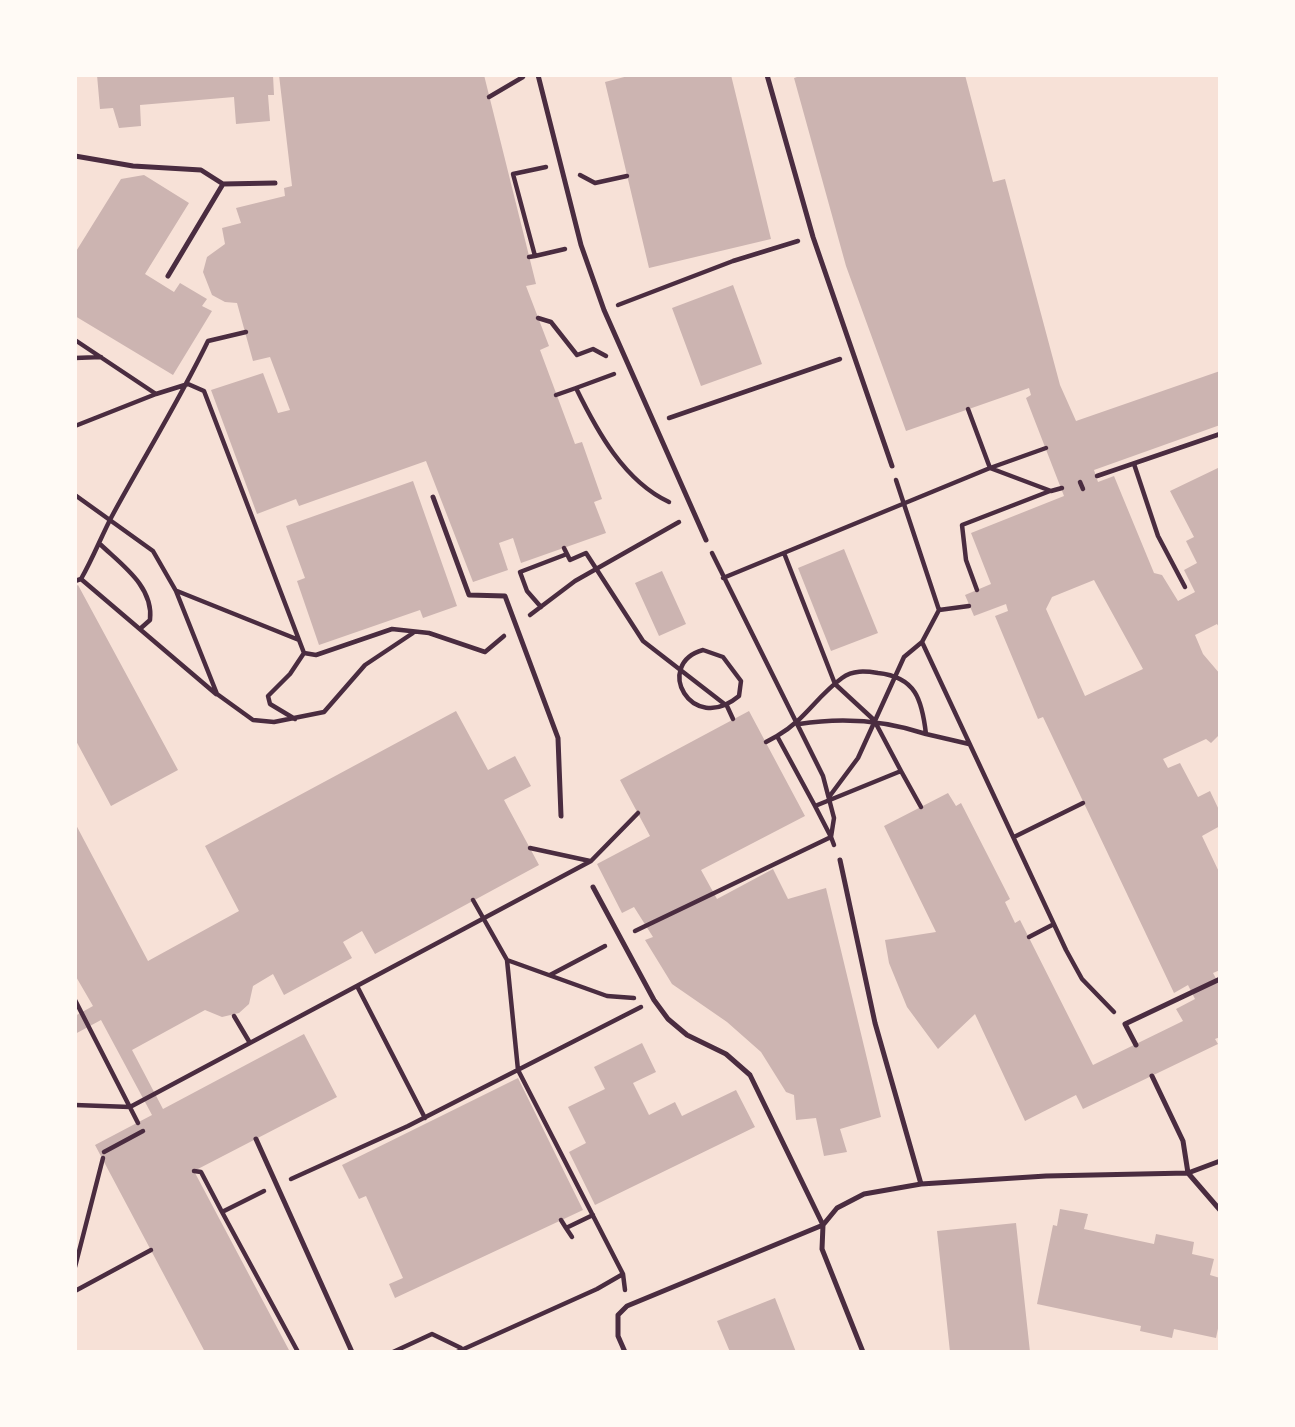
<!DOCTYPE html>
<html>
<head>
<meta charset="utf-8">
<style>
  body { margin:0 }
  #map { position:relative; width:1295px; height:1427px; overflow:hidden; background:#f7e1d7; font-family:"Source Sans 3",sans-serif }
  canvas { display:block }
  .frame { position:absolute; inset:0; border:77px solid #fffaf5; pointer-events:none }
</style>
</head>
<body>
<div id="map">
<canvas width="1295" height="1427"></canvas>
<div class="frame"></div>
</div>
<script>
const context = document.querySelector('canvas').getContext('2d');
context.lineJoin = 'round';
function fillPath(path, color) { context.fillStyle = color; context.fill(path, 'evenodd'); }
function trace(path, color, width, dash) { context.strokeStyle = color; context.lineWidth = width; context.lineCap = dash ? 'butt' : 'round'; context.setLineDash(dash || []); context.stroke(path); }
const building = new Path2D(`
  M97 75H273L274 95H268L270 121 236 124 234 97 140 105 141 126 119 128 113 108 100 109Z
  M279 75H484L536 284 526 286 549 346 540 350 575 444 582 442 602 499 594 502 606 533 521 563 513 538 499 543 508 570 473 582 426 461 299 506 296 499 257 514 211 390 263 373 278 413 290 410 270 357 253 361 237 303 225 302 212 295 203 272 207 257 225 244 222 228 241 223 236 208 285 196 284 188 292 186Z
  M632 75H731L771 239 649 268 605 82Z
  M803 75H965L993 182 1005 179 1060 385 1076 421 1220 371V425L1094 470 1098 482 1114 476 1154 573 1162 575 1178 601 1195 592 1184 570 1197 563 1186 541 1194 537 1170 491 1220 467V629L1217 624 1195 635 1203 654 1220 674V734L1211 743 1206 739 1163 759 1168 768 1180 763 1198 797 1210 791 1220 812V826L1202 836 1220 874V970L1213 973 1220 986V1037L1215 1039 1218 1044 1083 1109 1076 1095 1025 1121 975 1014 938 1049 907 1007 889 963 885 940 936 932 884 826 948 793 956 806 961 803 1010 899 1005 902 1015 923 1020 920 1093 1065 1183 1021 1176 1009 1195 999 1188 985 1174 993 1043 717 1038 719 995 616 1008 611 1006 604 974 616 965 595 991 584 971 533 1064 496 1026 398 1031 395 1029 388 906 431 846 266 794 78ZM1094 580 1143 669 1085 696 1046 609 1052 597Z
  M144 175 189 203 145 274 174 292 180 283 207 299 202 306 212 311 173 375 75 316V253L121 179Z
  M733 285 762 364 701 386 672 308Z
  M413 481 457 606 423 618 420 610 319 645 297 581 305 578 286 526Z
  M844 549 878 633 831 651 798 568Z
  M662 571 686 624 659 636 635 583Z
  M78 585 178 770 111 806 75 739V587Z
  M456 711 488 770 515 756 531 786 504 800 539 865 375 954 362 931 343 942 352 958 284 995 273 974 253 986 249 1004 239 1013 222 1017 205 1010 132 1050 163 1109 304 1034 337 1097 194 1171 290 1352H205L95 1145 152 1115 101 1020 75 1034V1016L93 1006 75 975V823L148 961 239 911 205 846Z
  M749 711 805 816 701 870 717 899 773 869 788 899 826 888 881 1117 840 1129 847 1152 824 1156 816 1118 796 1120 794 1095 786 1092 761 1052 727 1022 672 984 645 940 653 937 634 907 622 913 597 864 650 836 620 780Z
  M642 1043 656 1072 633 1083 649 1115 675 1102 682 1116 736 1090 755 1127 595 1205 569 1152 586 1143 568 1107 605 1089 594 1067Z
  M518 1078 583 1210 395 1298 389 1284 403 1278 366 1196 359 1199 342 1165Z
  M1060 1209 1088 1214 1084 1229 1154 1244 1156 1234 1194 1242 1192 1254 1214 1259 1210 1275 1220 1278V1319L1216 1338 1174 1329 1172 1338 1140 1331 1141 1326 1037 1304 1053 1225 1057 1226Z
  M1016 1223 1030 1352H950L937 1231Z
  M775 1298 796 1352H730L717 1321Z`);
const path = new Path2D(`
  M489 97 523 77
  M580 175 595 183 627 176
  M535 256 565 249
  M529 257 535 256 513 174 546 167
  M618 305 733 261 798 241
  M538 318 551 322 577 355 593 349 606 356
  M75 340 156 394 188 384 204 391 304 653 316 655 392 629 429 633 485 652 504 636
  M75 358 101 357
  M576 388 614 374
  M556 395 576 388C597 431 624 481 669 502
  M968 409 990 468 1046 448
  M669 418 840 359
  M75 426 156 394
  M1134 464 1158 536 1185 587
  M1097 476 1220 434
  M1080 482 1083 489
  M75 495 153 551 176 591 217 694 253 720 274 722 324 712 365 665 413 633
  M101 545C122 565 154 587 150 620L141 628
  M564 548 570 560 586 553 643 641 727 706 733 719
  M712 553 823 776 834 818 831 837 834 845
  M784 553 835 684 874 720 901 771
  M723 578 990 468 1051 491 1062 488
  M81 579 216 694
  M75 581 81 579C93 558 101 537 112 516 144 457 179 401 208 341L246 332
  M977 590 966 560 962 525 1050 491
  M177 591 299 640
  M541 607 527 591 520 572 567 554
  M939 610 969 606
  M530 615 575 581 679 522
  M922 642 1066 950 1082 979 1114 1012
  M703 650 723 657 741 681 739 696C691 736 653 664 703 650Z
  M295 719 270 704 268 696 290 674 304 653
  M799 724C843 717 884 720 926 734
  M777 736C805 720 816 697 842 678 853 670 865 671 878 673 916 677 922 700 926 734L969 744
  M766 742 777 736 815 806 901 771 921 807
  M829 797 858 758 904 657 922 642 939 610 896 480
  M1014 837 1083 803
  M530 848 590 861
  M473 900 507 960 607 996 634 998
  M635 931 831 837 815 806
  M1029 937 1054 924
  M507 960 518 1070 623 1274 625 1290
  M550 975 605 946
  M357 986 425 1118
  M75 1000 138 1123
  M234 1016 250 1043
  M75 1105 130 1107 591 861 638 813
  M104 1152 143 1131
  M194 1171 201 1172 222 1212 264 1191
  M291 1179 408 1126 641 1007
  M222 1212 298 1352
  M561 1220 566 1228 593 1215
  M566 1228 572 1237
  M75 1267 103 1158
  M75 1291 151 1250
  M393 1352 432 1334 461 1348
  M457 1352 597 1289 623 1274`);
const service = new Path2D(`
  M538 75 581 245 604 310 706 540
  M767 75 813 237 892 466
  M75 156 133 166 201 170 223 184 275 183
  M168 276 223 184
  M433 497 469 595 505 596 558 738 561 816
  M840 860 875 1023 921 1184
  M593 887 654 1000 668 1019 687 1035 726 1054 750 1075 823 1225 822 1249 863 1352
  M1136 1045 1125 1024 1220 979
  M1152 1076 1183 1141 1188 1173 1220 1210
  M256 1139 352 1352
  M625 1352 618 1336V1315L627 1306 823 1225 837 1208 864 1194 921 1184 1046 1176 1188 1173 1220 1161`);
fillPath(building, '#ccb4b1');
trace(path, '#4a2c40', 4.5);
trace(service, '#4a2c40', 5);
</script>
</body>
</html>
